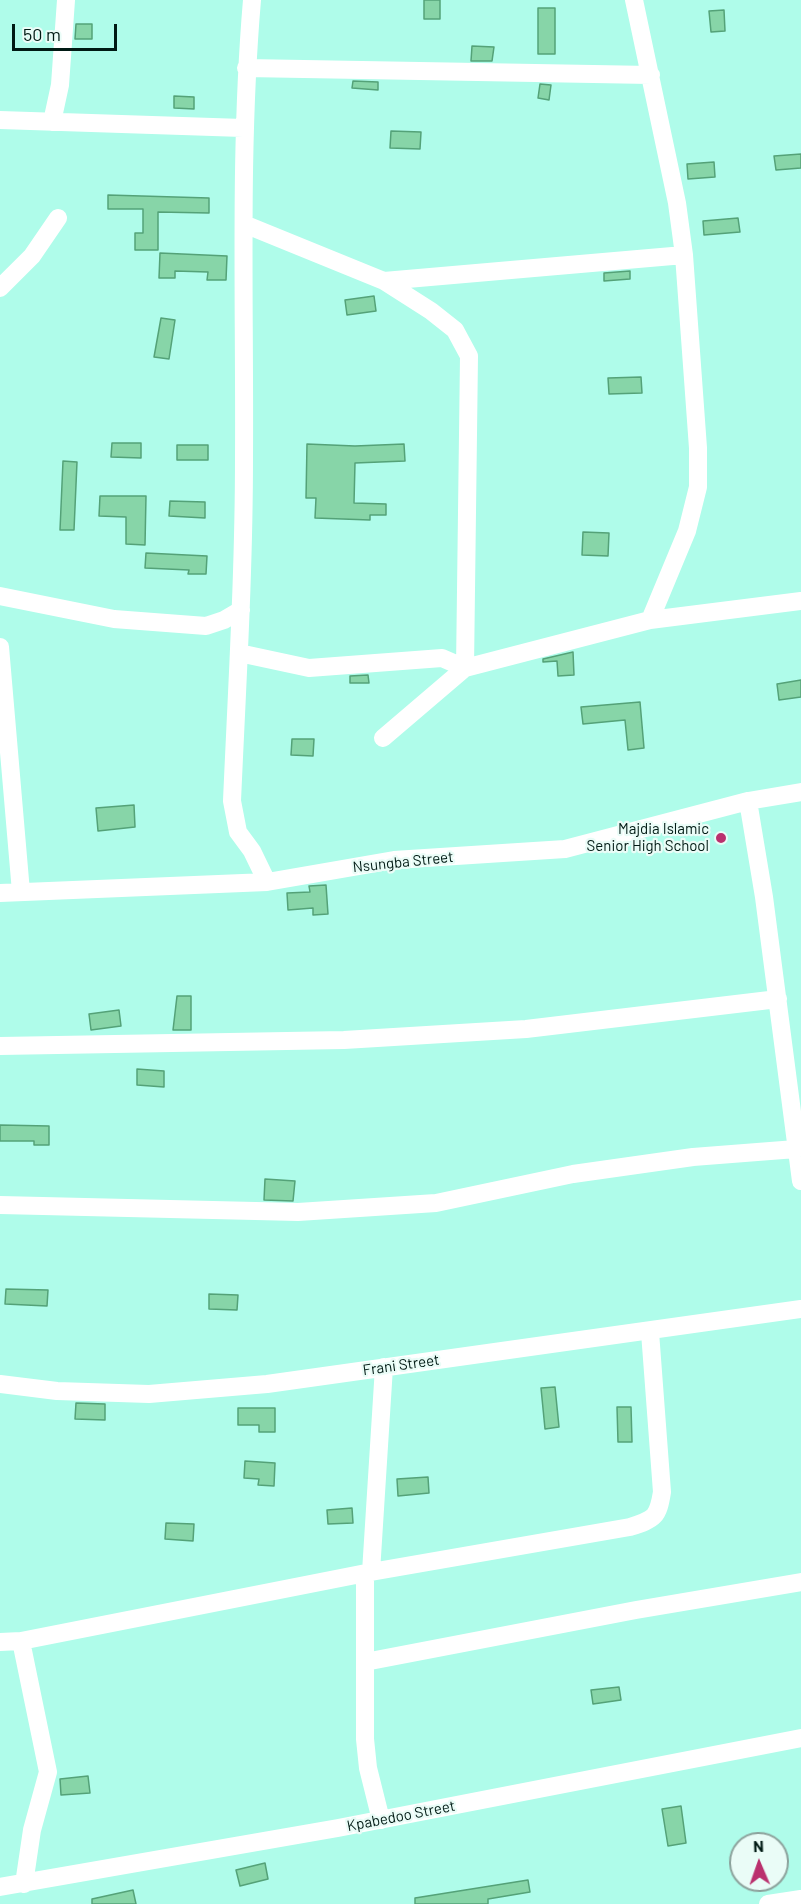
<!DOCTYPE html>
<html>
<head>
<meta charset="utf-8">
<style>
  body { margin:0 }
  #map { position:relative; width:801px; height:1904px; overflow:hidden; background:#affcea; font-family:Barlow,sans-serif }
  canvas { display:block }
  .north { position:absolute; left:729px; top:1832px; width:60px; height:60px; box-sizing:border-box; background:#eafcf7; border:2px solid #8ca29c; border-radius:50%; rotate:358deg; font-size:16px; font-weight:700; line-height:24px; text-align:center; color:#001a14 }
  .north::after { content:''; display:block; margin:auto; width:21px; height:27px; background:#ba316e; clip-path:polygon(50% 0,100% 100%,50% 72%,0 100%) }
  .scale { position:absolute; left:12px; top:24px; width:105px; height:27px; box-sizing:border-box; border:3px solid #001a14; border-top:0; padding-left:8px; font-size:18px; line-height:21px; white-space:nowrap; color:#001a14; -webkit-text-stroke:4px #eafcf7; paint-order:stroke }
</style>
</head>
<body>
<div id="map">
<canvas width="801" height="1904"></canvas>
<div class="north">N</div>
<div class="scale">50 m</div>
</div>
<script>
const context = document.querySelector('canvas').getContext('2d');
context.lineJoin = 'round';
function fillPath(path, color) { context.fillStyle = color; context.fill(path, 'evenodd'); }
function trace(path, color, width, dash) { context.strokeStyle = color; context.lineWidth = width; context.lineCap = dash ? 'butt' : 'round'; context.setLineDash(dash || []); context.stroke(path); }
function write(font, color, halo, rows, align = 'center') {
  context.font = font + ' Barlow,sans-serif'; context.lineWidth = 4.5; context.setLineDash([]); context.textBaseline = 'middle'; context.strokeStyle = halo; context.fillStyle = color; for (const [text, x, y, turn = 0] of rows) {
    context.save(); context.translate(x, y); context.rotate((+turn || 0) * Math.PI / 180); context.textAlign = isNaN(turn) ? turn : align; if (halo) context.strokeText(text, 0, 0); context.fillText(text, 0, 0); context.restore();
  }
}
const building = new Path2D(`
  M424 0H440V19H424Z
  M538 8H555V54H538Z
  M724 10 725 31 711 32 709 11Z
  M76 24H92V39H75Z
  M472 46 494 47 492 61H471Z
  M353 81 378 82V90L352 88Z
  M540 84 551 85 549 100 538 98Z
  M174 96 194 97V109L174 108Z
  M391 131 421 132 420 149 390 148Z
  M801 154V168L776 170 774 156Z
  M714 162 715 177 688 179 687 164Z
  M108 195 209 198V213L158 212V250H135V233H143V209H108Z
  M738 218 740 232 704 235 703 221Z
  M160 253 227 256 226 280H207L208 272 175 271V278H159Z
  M630 271V279L604 281V273Z
  M374 296 376 311 347 315 345 300Z
  M161 318 175 320 169 359 154 357Z
  M641 377 642 393 609 394 608 378Z
  M112 443H141V458L111 457Z
  M307 444 355 446 404 444 405 461 355 463 354 503 386 504V515H370V520L315 518 316 498H306Z
  M177 445H208V460H177Z
  M63 461 77 462 74 530H60Z
  M100 496H146L145 545 126 544V517L99 516Z
  M170 501 205 502V518L169 516Z
  M583 532 609 533 608 556 582 555Z
  M146 553 207 556 206 574H188L189 570 145 568Z
  M573 652 574 675 558 676 557 661 543 662V659Z
  M368 675 369 683H350V676Z
  M801 680V697L779 700 777 684Z
  M640 702 644 748 628 750 625 720 583 724 581 707Z
  M292 739H314L313 756 291 755Z
  M134 805 135 827 98 831 96 808Z
  M326 885 328 914 313 915V908L288 910 287 893 310 892 309 886Z
  M177 996H191V1030H173Z
  M119 1010 121 1026 91 1030 89 1014Z
  M137 1069 164 1071V1087L137 1085Z
  M0 1125 49 1126V1145H34V1141H0Z
  M265 1179 295 1181 293 1201 264 1200Z
  M6 1289 48 1290 47 1306 5 1304Z
  M209 1294 238 1295 237 1310 209 1309Z
  M555 1387 559 1427 545 1429 541 1388Z
  M76 1403 105 1404V1420L75 1419Z
  M617 1407H631L632 1442H618Z
  M238 1408H275V1432H259V1425H238Z
  M245 1461 275 1463 274 1486 258 1485 259 1479 244 1478Z
  M428 1477 429 1493 398 1496 397 1479Z
  M352 1508 353 1523 328 1524 327 1510Z
  M166 1523 194 1524 193 1541 165 1539Z
  M619 1687 621 1700 593 1704 591 1690Z
  M88 1776 90 1793 61 1795 60 1779Z
  M681 1806 686 1843 668 1846 662 1809Z
  M265 1863 268 1879 240 1886 236 1870Z
  M528 1880 530 1892 488 1899V1904H415V1898Z
  M133 1890 136 1904H92V1899Z`);
const minor = new Path2D(`
  M252 0C239 152 245 305 244 457 244 572 237 687 232 801L238 832 252 851 267 882
  M634 0 677 203 684 255 698 448V487L687 531 650 620
  M246 68 651 75
  M0 120 243 128
  M52 122 60 85 66 0
  M244 224 384 281 684 255
  M0 288 32 256 58 218
  M0 596 114 619 206 626 224 620 241 610
  M0 647 21 892
  M239 653 309 668 442 658 465 668 650 620 801 601
  M383 738 465 668 469 356 455 330 431 311 384 281
  M748 801 764 897 801 1181
  M0 893 267 882 394 860 565 849 748 801 801 792
  M0 1046 344 1040 526 1029 778 999
  M0 1205 298 1212 436 1203 573 1174 693 1157 796 1149
  M0 1384 57 1391 149 1394 267 1384 801 1309
  M371 1572 384 1367
  M365 1574V1739L368 1768 381 1820
  M21 1641 48 1772 32 1830 24 1884
  M0 1642 21 1641 371 1572 630 1527C655 1519 658 1517 662 1492L650 1332
  M365 1662 636 1610 801 1582
  M0 1887 338 1828 801 1738
  M768 1904 801 1899`);
const markers = [
  [721,838,6,"#ba316e"]
];
const poiNames = [
  ["Majdia Islamic",709,829],
  ["Senior High School",709,846]
];
const streetNames = [
  ["Nsungba Street",403,862,-6],
  ["Frani Street",401,1365,-8],
  ["Kpabedoo Street",401,1816,-11]
];
fillPath(building, '#87d5a8');
trace(building, '#54a278', 1.5);
trace(minor, '#fff', 18);
for (const [x, y, r, color] of markers) { const dot = new Path2D(); dot.arc(x, y, r, 0, 2 * Math.PI); context.fillStyle = color; context.fill(dot); trace(dot, '#eafcf7', 2); }
write('15px', '#001a14', '#eafcf7', poiNames, 'right');
write('15px', '#001a14', '#eafcf7', streetNames);
</script>
</body>
</html>
